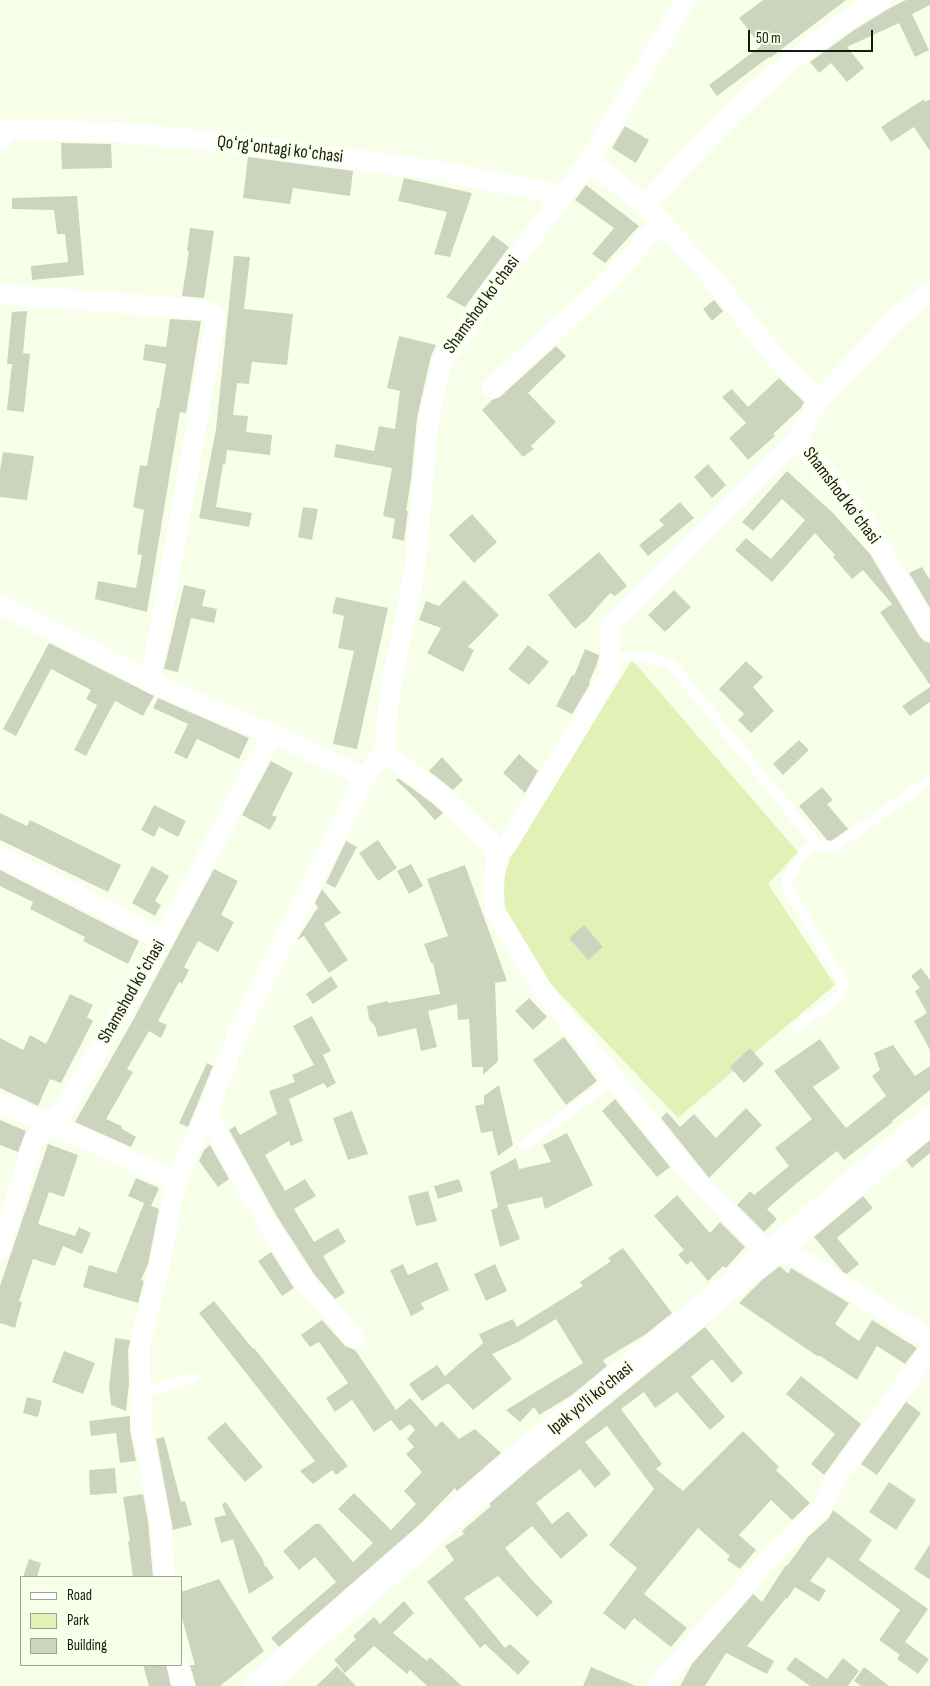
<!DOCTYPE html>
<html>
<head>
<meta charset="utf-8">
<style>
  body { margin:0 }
  #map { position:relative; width:930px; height:1686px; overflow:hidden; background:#f8ffe9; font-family:"Sofia Sans Condensed",sans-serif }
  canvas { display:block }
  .legend { position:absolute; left:20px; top:1576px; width:162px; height:90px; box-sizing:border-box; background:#f8ffe9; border:1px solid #9ea393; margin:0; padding:6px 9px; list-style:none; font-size:15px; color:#171911 }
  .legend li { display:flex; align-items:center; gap:10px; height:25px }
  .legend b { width:25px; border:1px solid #9ea393 }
  .scale { position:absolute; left:748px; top:30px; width:125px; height:22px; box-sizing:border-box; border:2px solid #171911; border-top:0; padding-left:6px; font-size:15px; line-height:18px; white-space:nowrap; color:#171911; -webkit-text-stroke:4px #f8ffe9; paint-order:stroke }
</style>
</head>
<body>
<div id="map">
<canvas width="930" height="1686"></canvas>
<ul class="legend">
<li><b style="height:6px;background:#fff"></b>Road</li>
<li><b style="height:14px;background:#e2f2b7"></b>Park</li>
<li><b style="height:14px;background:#cdd4be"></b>Building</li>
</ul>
<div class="scale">50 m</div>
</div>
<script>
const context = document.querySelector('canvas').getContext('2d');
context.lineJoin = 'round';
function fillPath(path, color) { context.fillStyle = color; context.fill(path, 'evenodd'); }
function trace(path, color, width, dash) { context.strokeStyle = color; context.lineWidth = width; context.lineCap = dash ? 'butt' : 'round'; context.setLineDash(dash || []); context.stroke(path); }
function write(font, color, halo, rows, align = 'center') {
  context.font = font + ' "Sofia Sans Condensed",sans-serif'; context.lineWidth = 4.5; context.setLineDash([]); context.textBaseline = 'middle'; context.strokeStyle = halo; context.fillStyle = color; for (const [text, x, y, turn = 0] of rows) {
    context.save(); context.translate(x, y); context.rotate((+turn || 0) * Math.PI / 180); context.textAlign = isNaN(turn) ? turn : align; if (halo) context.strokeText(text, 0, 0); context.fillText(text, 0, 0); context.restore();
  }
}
const green = new Path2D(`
  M632 660 798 852 768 884 835 985 678 1118 543 976 502 912 500 891 511 856Z`);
const building = new Path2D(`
  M763 0H846L770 58 769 57 717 96 709 85 761 46 739 18Z
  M906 0H930V5L912 14 929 50 915 57 899 23 847 47 864 68 847 82 831 63 819 73 810 62 854 30 890 8Z
  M924 99 925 102 930 99V151L914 127 891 142 881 127Z
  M625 126 649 140 636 163 612 148Z
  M61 143 111 144 112 168 62 169Z
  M248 157 353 171 350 196 293 188 290 204 243 198Z
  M404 178 472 193 450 257 434 254 447 212 398 201Z
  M586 185 639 226 605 263 592 254 614 228 575 200Z
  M77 196 84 275 32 280 31 266 68 262 65 234H57L54 210 12 209V198Z
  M190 228 214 231 204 298 182 296 189 251H187Z
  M493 235 509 247 465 307 446 297Z
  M234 256 250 257 244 309 293 314 287 365 252 362 249 384 237 383 233 415 248 416 246 432 272 435 270 455 227 450 225 465 223 464 216 507 252 513 249 527 199 518 216 429Z
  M714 300 723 311 712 321 703 309Z
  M27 311 23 353 30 354 24 412 7 410 12 364H7L12 312Z
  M170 319 201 321 186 413 180 412 147 612 95 599 98 581 136 588 142 555 137 554 144 510 133 507 140 465 147 466 157 408H159L166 364 143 360 145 344 166 347Z
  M399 336 436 345 431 356 417 418 411 480 406 511H408L404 541 392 538 395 519 383 516 392 468 334 457 336 444 374 451 379 426 395 429 400 391 387 388Z
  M556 346 566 356 528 393 556 422 531 446 534 449 523 457 482 410 492 400 500 397Z
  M779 378 804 402 801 408 773 434 775 436 748 460 729 438 746 423 722 397 732 389 748 407Z
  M3 452 34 456 27 500 0 497V470Z
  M708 464 726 485 712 498 694 477Z
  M787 471 833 513 870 554 920 637 924 641 930 643V685L880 612 892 604 863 570 852 579 833 557 835 555 815 533 772 582 735 550 746 538 771 559 805 520 782 499 753 531 742 522Z
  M680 502 694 518 648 556 639 545 664 525 659 520Z
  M303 507 318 509 312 540 298 537Z
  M472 514 497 542 474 563 449 535Z
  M599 552 627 586 615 596 610 593 587 619 575 629 548 595Z
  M922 567 930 580V608L909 573Z
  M464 580 499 615 468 647 474 650 463 672 427 653 441 628 419 620 426 601 439 606Z
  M184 585 206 590 202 606 217 609 214 623 191 618 178 672 164 669Z
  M674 590 691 607 665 632 648 615Z
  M336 597 388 608 357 749 333 744 354 651 338 648 344 616 332 613Z
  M49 643 154 696 143 716 115 701 86 756 74 750 97 705 86 699 91 690 51 669 16 736 3 729Z
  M528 645 549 662 529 685 508 669Z
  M585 649 599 655 598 661 589 683 590 684 572 714 556 706 572 675 574 676Z
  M746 661 763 677 753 687 774 711 751 733 738 720 744 714 719 689Z
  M930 687V702L910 716 902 706Z
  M158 698 249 738 239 759 197 739 187 759 174 753 188 724 153 708Z
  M799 740 809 750 783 775 773 764Z
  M519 754 538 771 525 793 503 773Z
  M442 757 463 780 453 790 429 771Z
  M271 761 293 773 272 815 277 817 270 830 242 815Z
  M398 778 432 803 443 813 435 820 415 798 396 780Z
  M822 787 833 800 827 804 848 829 831 841 827 840 799 806Z
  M154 805 186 821 178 837 159 827 154 837 141 830Z
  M0 813 27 826 30 820 121 865 108 892 0 840Z
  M378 840 397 868 378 881 359 853Z
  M346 841 357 847 335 888 326 883Z
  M411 864 423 886 409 894 397 871Z
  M465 865 507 981 495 983 498 1061 483 1075V1067H472L469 1019 458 1020 457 1004 428 1011 437 1047 421 1051 416 1028 378 1037 375 1026 369 1019 367 1006 387 1001 388 1003 440 994 433 963H431L424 944 448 936 427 879Z
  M152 866 169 876 155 901 161 905 155 916 132 903Z
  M214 869 238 881 221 915 234 922 218 952 198 941 184 967 189 970 182 984 179 982 158 1021 167 1025 161 1038 149 1031 127 1069 133 1072 106 1119 122 1126 121 1128 136 1137 131 1147 75 1122 132 1022Z
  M0 870 139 941 128 964 83 941 85 937 30 909 33 902 0 886Z
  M322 889 341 913 324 924 348 960 329 973 304 936 297 940 318 907 315 903Z
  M584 925 603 947 588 960 569 938Z
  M921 968 930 980V1050L914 1021 927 1013 915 991 920 988 911 976Z
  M331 976 338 987 313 1004 306 994Z
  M70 994 93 1005 87 1017 93 1021 61 1083 50 1079 38 1106 0 1088V1038L23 1050 30 1035 46 1044Z
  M529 998 547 1017 533 1030 515 1011Z
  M312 1016 331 1051 323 1055 336 1083 327 1088 324 1083 289 1099 303 1141 291 1146 289 1141 265 1155 285 1191 305 1179 316 1196 294 1209 314 1242 338 1228 346 1242 323 1256 345 1293 335 1299 314 1274 276 1215 229 1130 235 1126 240 1135 277 1114 269 1091 295 1082 292 1075 314 1065 293 1026Z
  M564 1037 597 1081 566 1105 533 1060Z
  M820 1039 840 1068 813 1087 846 1128 886 1096 872 1076 880 1070 874 1053 893 1045 915 1076 930 1066V1090L892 1121 893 1122 844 1160 837 1151 797 1183 767 1209 777 1219 764 1232 737 1205 750 1191 754 1195 789 1166 775 1148 812 1119 774 1071Z
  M750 1048 764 1064 744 1083 730 1067Z
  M207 1063 213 1066 188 1127 179 1123Z
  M499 1085 513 1145 498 1156 492 1131 481 1133 475 1106 484 1104V1096Z
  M615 1099 670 1167 657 1177 602 1111Z
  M746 1108 762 1125 709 1178 661 1118 667 1112 680 1127 694 1114 716 1138Z
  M352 1111 368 1154 348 1160 333 1118Z
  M0 1120 26 1131 18 1152 0 1145Z
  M567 1133 593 1185 545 1209 542 1197 507 1205 520 1239 500 1247 491 1210 498 1207 490 1172 516 1158 519 1169 551 1162 543 1145Z
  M930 1140V1153L912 1168 906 1160Z
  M48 1144 78 1155 64 1197 49 1192 38 1224 75 1236 79 1227 91 1233 82 1254 63 1246 55 1266 33 1259 19 1301 22 1302 15 1328 0 1323V1286Z
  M210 1145 229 1179 218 1187 199 1161 204 1150Z
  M136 1178 159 1188 151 1206 128 1196Z
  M459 1179 463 1191 438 1199 434 1186Z
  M428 1191 437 1221 416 1226 408 1196Z
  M677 1195 710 1233 720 1222 745 1247 726 1268 723 1266 708 1281 691 1261 687 1265 678 1255 684 1250 654 1216Z
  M863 1196 873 1208 837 1238 859 1264 847 1274 843 1272 814 1237Z
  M144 1203 159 1209 148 1264 141 1280 144 1281 138 1303 83 1287 89 1265 116 1273Z
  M623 1248 672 1313 646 1334 603 1360 607 1366 572 1395 539 1415 534 1407 520 1422 506 1410 583 1363 556 1319 518 1342 492 1354 512 1379 473 1410 448 1383 422 1401 409 1384 437 1365 445 1376 483 1343 479 1334 513 1319 517 1327 583 1286 580 1282 611 1261 608 1258Z
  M271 1252 294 1288 282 1296 258 1261Z
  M437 1262 449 1290 421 1303 424 1309 411 1316 390 1270 403 1264 408 1275Z
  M495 1264 507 1291 486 1301 474 1274Z
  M780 1266 788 1274 791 1268 849 1303 835 1324 859 1341 872 1320 917 1348 905 1364 877 1346 857 1380 820 1356H817L739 1303 762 1280Z
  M214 1301 253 1349 254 1348 348 1466 336 1475 332 1470 313 1484 300 1471 315 1461 199 1313Z
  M322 1320 345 1346 355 1350 396 1410 410 1398 436 1427 442 1421 459 1439 475 1429 501 1453 457 1491 455 1488 420 1524 279 1647 271 1638 336 1582 315 1557 299 1570 283 1551 315 1524H320L353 1562 373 1543 338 1509 354 1493 391 1530 416 1504 404 1491 422 1472 406 1454 414 1447 407 1439 415 1430 410 1424 400 1431 391 1420 374 1432 352 1400 335 1412 326 1398 348 1383 319 1342 310 1347 301 1335Z
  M705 1327 743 1373 732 1383 712 1359 691 1377 725 1417 710 1430 677 1392 655 1408 644 1392 621 1409 662 1464 656 1469 683 1491 743 1431 779 1467 776 1470 810 1503 792 1520 771 1500 739 1535 756 1550 740 1569 727 1560 730 1556 698 1528 644 1594 687 1628 671 1647 634 1618 625 1630 603 1613 637 1568 609 1545 654 1489 607 1426 585 1442 611 1474 595 1488 580 1469 536 1503 552 1524 568 1511 588 1535 561 1559 532 1526 505 1548 531 1579 553 1602 537 1617 498 1576 464 1598 505 1648 510 1644 530 1662 518 1675 485 1644 480 1648 427 1582 454 1560 445 1546 464 1534 462 1531 491 1506 489 1504 532 1467Z
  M115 1338 130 1340 128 1351 129 1383 126 1411 111 1405 109 1386Z
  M64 1351 95 1363 83 1394 52 1382Z
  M801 1376 861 1424 824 1475 811 1464 835 1434 786 1394Z
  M27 1397 42 1401 38 1417 23 1413Z
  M906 1402 921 1413 877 1475 861 1464Z
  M130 1416V1430L136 1461 120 1463 116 1433 91 1436 89 1421Z
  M225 1422 263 1467 245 1482 207 1438Z
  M164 1437 181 1502 185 1501 192 1525 173 1530 156 1439Z
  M115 1468 117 1493 90 1495 89 1470Z
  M889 1482 916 1500 896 1530 869 1512Z
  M143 1494 148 1521 153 1577H133L128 1541H130L123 1497Z
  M226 1502 263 1560 265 1567 266 1566 274 1578 249 1594 233 1539 221 1543 214 1518 226 1515 222 1504Z
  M833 1510 872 1540 859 1560 928 1609 905 1642 929 1659 918 1674 897 1659 900 1655 879 1640 900 1610 828 1557 810 1581 826 1590 819 1602 795 1587 787 1599 786 1598 747 1646 774 1661 767 1674 726 1653 705 1686H680L692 1664 753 1594 762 1602 786 1565 787 1566 808 1537 829 1518Z
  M930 1544V1580L914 1569Z
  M29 1559 41 1563 37 1577H23Z
  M219 1579 264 1651 220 1686H196L190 1665H195L181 1615V1592Z
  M404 1601 414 1613 393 1633 427 1661 430 1657 462 1686H427L410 1670 407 1674 374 1646 345 1673 334 1660 356 1639 353 1636 374 1617 380 1624Z
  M795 1657 827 1679 843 1658 859 1671 848 1686H810L786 1669Z
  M143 1665H166L171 1686H149Z
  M337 1666 356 1686H316Z
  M591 1667 636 1686H583Z
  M864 1667 889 1686H861L854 1681Z`);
const lane = new Path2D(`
  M611 657C632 656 652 655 672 665L818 845
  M797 1027 841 995 844 984 789 891 787 878 808 849 818 845 833 848 930 780
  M523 1146 614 1079
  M140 1393 194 1378`);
const street = new Path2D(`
  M0 141 7 130 118 132 230 143 434 170 563 195
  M587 164 686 0
  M645 205C716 128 788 51 881 0
  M0 294 207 310 216 318 150 682
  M492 388 608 282 661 222
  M797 439 863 519 930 631
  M0 605 75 642 150 682 272 734 365 777 386 750 385 734 391 687 415 568 429 419 443 359 468 326 494 286 587 164 605 173 645 205 702 266 780 362 819 400
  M386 750 390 757 440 794 492 844 496 856 494 889 495 911 544 992 699 1184 769 1254
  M496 856 507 845 573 737 608 677 611 657 609 639 612 624 797 439 819 400 899 316 930 292
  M0 857 66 889 163 940
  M0 1103 108 1149 176 1182
  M207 1114 266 1221 304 1281 354 1338
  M779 1246 930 1339
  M0 1250 34 1139 63 1111 163 940 272 734
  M165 1577 160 1519 142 1428 140 1351 144 1325 156 1283 176 1182 206 1116 239 1030 365 777
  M178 1665 180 1675 184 1686
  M657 1686 772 1555 821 1509 836 1478 930 1350`);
const secondary = new Path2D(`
  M258 1686 522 1455 766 1257 930 1120`);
const streetNames = [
  ["Qoʻrgʻontagi koʻchasi",280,150,7],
  ["Shamshod koʻchasi",482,305,-54],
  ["Shamshod koʻchasi",841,496,53],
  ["Shamshod koʻchasi",132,992,-60],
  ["Ipak yo'li ko'chasi",591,1399,-39]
];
fillPath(green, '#e2f2b7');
fillPath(building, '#cdd4be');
trace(lane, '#fff', 10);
trace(street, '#fff', 20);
trace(secondary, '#fff', 28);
write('18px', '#171911', '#f8ffe9', streetNames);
</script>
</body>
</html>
